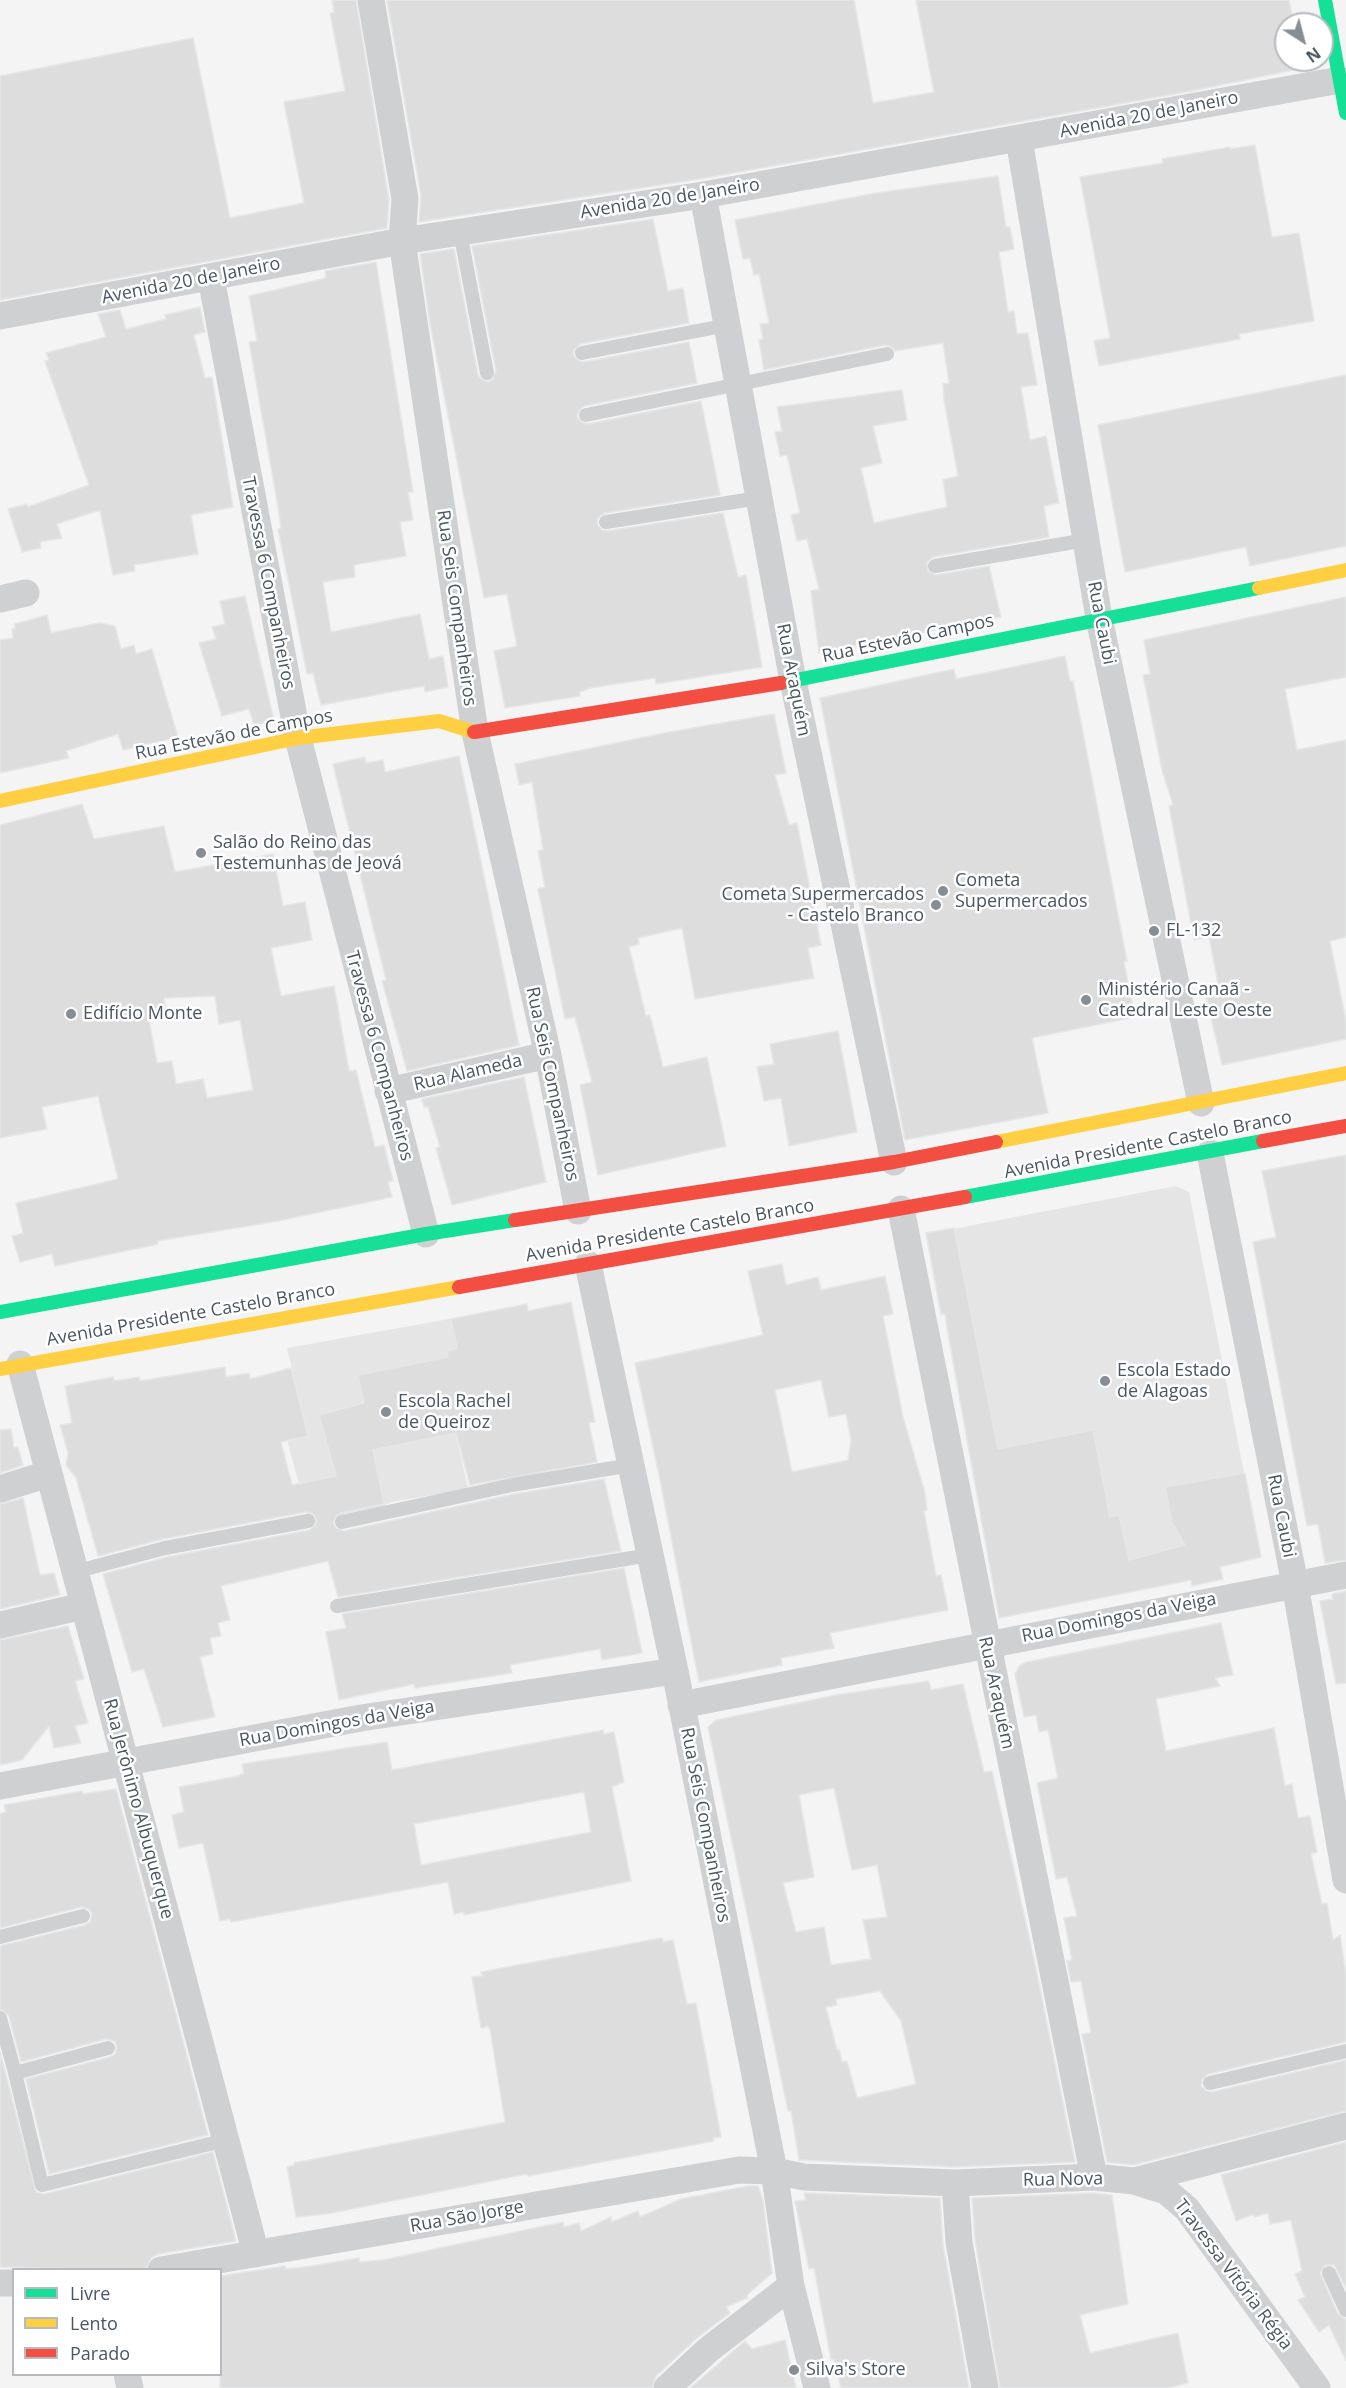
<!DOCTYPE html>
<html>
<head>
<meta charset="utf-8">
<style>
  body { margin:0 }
  #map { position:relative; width:1346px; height:2388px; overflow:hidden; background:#f4f4f4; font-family:"Open Sans",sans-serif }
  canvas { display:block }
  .legend { position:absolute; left:12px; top:2268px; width:210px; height:108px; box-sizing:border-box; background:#fff; border:2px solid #b7bbc0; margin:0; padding:8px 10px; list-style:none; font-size:18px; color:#4a5661 }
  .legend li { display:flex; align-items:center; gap:12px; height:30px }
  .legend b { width:30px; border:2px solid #b7bbc0 }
  .north { position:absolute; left:1274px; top:12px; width:60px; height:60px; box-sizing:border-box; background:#fff; border:2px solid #b7bbc0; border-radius:50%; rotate:144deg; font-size:16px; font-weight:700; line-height:24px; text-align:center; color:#4a5661 }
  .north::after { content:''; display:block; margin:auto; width:21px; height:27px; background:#868d94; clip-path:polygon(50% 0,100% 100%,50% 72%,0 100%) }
</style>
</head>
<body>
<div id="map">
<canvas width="1346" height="2388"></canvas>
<ul class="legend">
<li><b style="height:8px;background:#16e098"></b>Livre</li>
<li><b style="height:8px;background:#ffcf43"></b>Lento</li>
<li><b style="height:8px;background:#f24e42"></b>Parado</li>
</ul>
<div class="north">N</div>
</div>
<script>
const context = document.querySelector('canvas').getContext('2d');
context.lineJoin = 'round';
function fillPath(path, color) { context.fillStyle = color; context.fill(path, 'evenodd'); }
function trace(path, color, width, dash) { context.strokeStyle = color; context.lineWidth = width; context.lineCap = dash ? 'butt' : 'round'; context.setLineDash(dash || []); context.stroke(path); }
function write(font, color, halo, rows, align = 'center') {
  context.font = font + ' "Open Sans",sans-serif'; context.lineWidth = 5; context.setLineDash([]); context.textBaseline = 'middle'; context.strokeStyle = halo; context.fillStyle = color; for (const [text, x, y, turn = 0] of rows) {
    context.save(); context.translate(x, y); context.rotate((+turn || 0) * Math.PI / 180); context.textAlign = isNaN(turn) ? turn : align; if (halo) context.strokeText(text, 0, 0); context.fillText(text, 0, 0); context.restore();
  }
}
const education = new Path2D(`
  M1176 1186 1189 1192 1256 1534 1025 1589 953 1229Z
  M516 1307 452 1418 468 1489 385 1503V1510L310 1524 287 1440 308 1434 287 1348Z`);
const building = new Path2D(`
  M332 0H356L389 200 387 228 0 300V76L193 38 230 218 304 203 284 102 345 91 330 13 334 12Z
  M387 0H854L873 103 934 92 916 0H1289L1294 24H1286V60H1302L1303 68 1192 91 700 179 419 222 421 196Z
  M1255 145 1272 237 1299 233 1314 321 1239 334 1240 339 1099 366 1094 341 1110 338 1080 177 1163 163 1162 159 1230 147V149Z
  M998 176 1006 227H1010L1014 249 999 252 1008 312 1014 311 1017 334 1028 333 1037 385 1021 387 1030 440 1046 436 1059 503 1044 506 1049 537 933 557 927 562 928 571 936 575 989 566 1001 617 819 653 811 591 819 589 807 539 797 541 791 515 800 513 787 455 780 456 775 432 782 431 777 407 902 390 907 420 873 426 882 463 861 468 874 523 947 507 943 480 958 476 944 400 943 384 949 383 943 343 895 351 890 346 885 345 764 370 759 340 763 339 760 324 769 323 759 274 754 275 750 258 743 259 735 220 876 193Z
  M653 219 668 291 683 288 689 323 580 344 574 350 573 355 579 361 584 362 689 342 697 383 584 406 578 412 577 417 583 423 588 424 701 401 720 495 605 513 598 518 597 524 602 530 607 531 723 513 738 577 746 575 762 667 656 684 655 678 636 681 590 688 580 692V696L505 708 494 651 517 646 512 621 507 594 484 598 430 324 420 254 454 249 478 375 481 379 488 382 493 379 496 371 472 246Z
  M376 262 413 492H408L413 520 400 522 406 556 354 565 355 577 323 582 331 632 420 614 429 659 443 656 448 687 425 692 424 686 321 705 313 673 307 674 278 529 281 528 278 507 249 342 257 341 249 296 326 278 325 271Z
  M200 307 205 332 194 335 205 378 212 377 233 507 191 515 198 554 134 565 135 571 113 575 100 510 57 524 62 538 40 542 41 548 22 552 8 509 27 504 28 507 89 485 45 361 49 360 46 353 106 337 98 314 120 310 126 329 166 319 165 315Z
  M1346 375V546L1250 566 1246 547 1125 572 1098 425Z
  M245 596 274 720 254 725 249 709 222 716 199 643 216 639 212 627 225 624 220 601Z
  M1346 597V677L1285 689 1297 750 1346 740V937L1330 941 1346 1021V1039L1222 1065 1205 992 1219 989 1209 937 1194 940 1169 806 1173 805 1162 770 1143 675 1150 674 1144 640Z
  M47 615 51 633 99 623 115 626 121 649 134 645 136 654 152 649 178 737 123 750 118 734 66 751 69 758 0 773V640L13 638 12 629H15V624Z
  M1065 656 1070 681H1073L1127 961 1124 962 1135 1017 1032 1038 1048 1113 905 1140 820 698 954 669 956 679Z
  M774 714 786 773 775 775 789 825 797 823 821 945 808 948 814 978 695 999 682 928 638 938 639 944 629 947 646 1016 650 1015 663 1067 707 1057 726 1146 598 1175 580 1085 592 1082 575 1017 565 1019 538 889 545 887 538 851 543 850 532 782 519 785 515 764 664 733Z
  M459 756 519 1045 407 1071 382 981 386 980 333 764 365 757 366 763 383 760 385 772Z
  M82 804 94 839 164 826 175 872 273 854 283 906 305 902 312 940 271 948 281 996 334 986 349 1071 356 1070 375 1147 384 1145 393 1181 388 1182 392 1197 278 1221 157 1241 158 1244 55 1266 52 1254 20 1262 12 1236 23 1233 16 1203 118 1179 98 1096 42 1107 47 1129 0 1138V825ZM215 996 219 1024 240 1020 253 1090 207 1098 203 1079 176 1084 172 1061 157 1063 149 1020 168 1017 164 998Z
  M838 1031 857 1132 789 1146 781 1098 764 1101 757 1067 774 1064 770 1044Z
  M524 1077 546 1182 452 1205 436 1148 440 1147 428 1107H424L422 1099Z
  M1346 1155V1560L1325 1563 1318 1524 1307 1526 1253 1242 1276 1237 1262 1171Z
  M954 1228 998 1449 1093 1430 1110 1517 1119 1515 1129 1560 1185 1545 1172 1522 1165 1487 1245 1473 1261 1557 1220 1567 1223 1579 1192 1586 1191 1580 999 1618 947 1328 945 1314 941 1315 926 1233Z
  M782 1264 786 1285 818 1277 821 1290 885 1276 893 1314 883 1316 903 1417 925 1493 927 1510 924 1511 936 1576 941 1575 948 1610 830 1633 834 1648 781 1658 782 1665 699 1682 660 1480 635 1363 763 1335 748 1271ZM821 1380 829 1417 846 1414 851 1440 848 1460 792 1472 775 1390Z
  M571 1302 595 1422 589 1423 597 1462 470 1485 456 1433 373 1450 384 1503H388L340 1513 336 1516 333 1523 336 1528 344 1531 514 1494 604 1479 621 1551 338 1597 328 1561 221 1586 230 1620 218 1623 221 1636 210 1638 213 1654 200 1657 215 1717 163 1727 144 1669 132 1672 103 1574 167 1557 310 1530 316 1524 317 1519 312 1513 306 1512 163 1539 98 1556 76 1478 66 1465 68 1453 60 1425 72 1423 65 1386 113 1377 114 1381 139 1377 140 1381 225 1367 226 1377 249 1373 250 1379 291 1368 308 1436 281 1442 292 1485 336 1476 319 1415 364 1403 358 1375 448 1357 446 1351 457 1348 451 1319 527 1304 528 1311Z
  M11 1429 14 1448 18 1447 23 1465 0 1473V1430Z
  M23 1498 40 1575 54 1573 60 1595 0 1609V1504Z
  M624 1568 642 1653 602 1660 600 1649 510 1665 512 1673 415 1688 414 1684 339 1700 326 1632 346 1628 342 1614Z
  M1346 1591V1683L1336 1684 1320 1601 1333 1599 1332 1594Z
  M1221 1623 1233 1675 1215 1678 1220 1686 1156 1699 1166 1751 1274 1728 1285 1786 1292 1784 1298 1818 1310 1816 1317 1852 1311 1854 1322 1904 1327 1903 1333 1940 1340 1935 1346 1974V2042L1208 2074 1202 2080 1201 2086 1207 2091 1212 2092 1346 2060V2111L1133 2165 1107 2162 1082 2034 1091 2033 1081 1981 1071 1982 1067 1961 1072 1960 1064 1918 1077 1916 1067 1877 1056 1879 1037 1783 1058 1778 1048 1730 1039 1732 1036 1715 1024 1717 1015 1674 1020 1665 1027 1662Z
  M68 1626 84 1679 75 1681 88 1723 75 1726 81 1743 54 1748 49 1726 22 1760 0 1765V1640Z
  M929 1681 931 1690 963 1684 984 1772 992 1771 1034 1959 1075 2162 955 2167 799 2160 791 2111H788L708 1727 716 1720 836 1695ZM834 1788 852 1870 877 1865 887 1917 863 1920 871 1959 831 1965 824 1927 796 1932 783 1883 814 1877 799 1795ZM880 1991 901 2021 916 2084 857 2098 847 2061 842 2062 839 2049 837 2050 826 2007 837 2005 836 1999Z
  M603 1730 604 1734 614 1732 624 1782 612 1787 631 1881 464 1915V1912L454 1914 448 1882 231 1922 230 1919 220 1921 203 1843 179 1848 172 1815 184 1812 179 1787 238 1776 244 1773 242 1764 387 1742 392 1770ZM584 1792 591 1832 421 1865 414 1824Z
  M116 1789 208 2135 49 2174 26 2079 110 2057 115 2054 117 2046 114 2041 106 2039 21 2062 9 2016 0 2009V1946L85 1925 90 1922 92 1914 89 1909 81 1907 0 1928V1814L6 1812 4 1805 82 1791 83 1794Z
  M662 1938 663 1942 673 1940 687 2004 696 2003 721 2137 713 2138 714 2141 528 2176 527 2174 327 2214 296 2217 287 2167 294 2165V2163L505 2122 490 2029 488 2026 481 2028 472 1977 482 1976 481 1972Z
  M0 2052 36 2192 44 2194 213 2152 236 2241 158 2254 151 2258 146 2268 135 2270 0 2267Z
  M1346 2142V2288L1334 2265H1325L1320 2273 1338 2314 1346 2319V2361L1329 2325 1319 2332 1298 2300 1305 2297 1295 2274 1302 2271 1291 2220 1270 2224 1268 2213 1254 2217V2214L1236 2221 1221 2175Z
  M748 2186H758L763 2201 772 2273 747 2295V2298L726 2307 730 2313 697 2338 656 2376 652 2388H220V2276L285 2266 286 2269 312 2266 359 2258 360 2262 383 2260 563 2222 564 2227 579 2223 581 2231 611 2217 612 2222 638 2211 640 2217 681 2199Z
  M804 2193 940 2198 943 2245 969 2388H841L834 2359 831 2360 814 2268 809 2269 795 2201 806 2200Z
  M1094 2193 1112 2195 1128 2304 1080 2315 1090 2353 1178 2333 1188 2383 1167 2388H1000L975 2240 972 2198Z
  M785 2340 796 2388H690L745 2341 752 2349Z`);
const lane = new Path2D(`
  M460 232 487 373
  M582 353 728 325
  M586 415 887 354
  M606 522 759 498
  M935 566 1086 540
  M342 1522 512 1485 631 1465
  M74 1572 165 1548 308 1521
  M337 1606 650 1555
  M0 1937 83 1916
  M0 2018 15 2073
  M108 2048 15 2073 42 2185 226 2140
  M1210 2083 1346 2051
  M1329 2273 1346 2310`);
const street = new Path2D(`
  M371 0 405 199 402 241 475 732 548 1055 578 1211
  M1019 139 1099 618 1201 1103
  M703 195 793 681 894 1162
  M211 278 298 738 426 1234
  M0 316 402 241 703 195 1340 80
  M0 599 26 593
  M388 1091 548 1055
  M1210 1153 1295 1584 1346 1880
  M901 1209 1094 2177
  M588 1264 675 1671 774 2171 791 2286 817 2388
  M20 1364 256 2254
  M0 1489 48 1474
  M0 1625 83 1606
  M681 1705 1346 1575
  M0 1786 361 1718 675 1671
  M1134 2181 1166 2191 1187 2209 1317 2388
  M955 2183 959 2242 985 2388
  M161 2270 739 2170 774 2171 804 2177 955 2183 1094 2177 1134 2181 1346 2126
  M0 2283H14
  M127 2374 130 2388
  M667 2388 708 2350 791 2286`);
const fast = new Path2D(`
  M1325 0 1346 113
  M781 683 1259 588
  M965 1197 1263 1141
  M0 1312 426 1234 515 1220`);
const slow = new Path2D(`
  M1259 588 1346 570
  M0 801 298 738 439 721 474 732
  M996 1142 1346 1073
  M0 1369 459 1287`);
const jam = new Path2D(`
  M474 732 781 683
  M1263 1141 1346 1126
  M515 1220 894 1162 996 1142
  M459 1287 965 1197`);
const markers = [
  [201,853,6,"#868d94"],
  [943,891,6,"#868d94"],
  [936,905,6,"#868d94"],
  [1154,931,6,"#868d94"],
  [1086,1000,6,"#868d94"],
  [71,1014,6,"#868d94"],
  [1105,1381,6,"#868d94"],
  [386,1412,6,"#868d94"],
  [794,2370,6,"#868d94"]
];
const streetNames = [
  ["Avenida 20 de Janeiro",1149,115,-11],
  ["Avenida 20 de Janeiro",670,199,-9],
  ["Avenida 20 de Janeiro",191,281,-11],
  ["Travessa 6 Companheiros",268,583,79],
  ["Rua Seis Companheiros",456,608,82],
  ["Rua Caubi",1101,623,79],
  ["Rua Estevão Campos",908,639,-12],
  ["Rua Araquém",793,680,79],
  ["Rua Estevão de Campos",234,735,-11],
  ["Travessa 6 Companheiros",379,1056,75],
  ["Rua Alameda",468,1073,-13],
  ["Rua Seis Companheiros",552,1084,78],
  ["Avenida Presidente Castelo Branco",1148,1145,-11],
  ["Avenida Presidente Castelo Branco",670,1231,-10],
  ["Avenida Presidente Castelo Branco",191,1315,-10],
  ["Rua Caubi",1281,1516,79],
  ["Rua Domingos da Veiga",1119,1618,-11],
  ["Rua Araquém",996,1693,78],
  ["Rua Domingos da Veiga",337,1724,-10],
  ["Rua Jerônimo Albuquerque",138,1809,75],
  ["Rua Seis Companheiros",705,1825,79],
  ["Rua Nova",1063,2180,-1],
  ["Rua São Jorge",467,2217,-10],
  ["Travessa Vitória Régia",1233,2275,53]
];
const poiNames = [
  ["Salão do Reino das",213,843],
  ["Testemunhas de Jeová",213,864],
  ["Cometa",955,881],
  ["Supermercados",955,902],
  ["Cometa Supermercados",924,895,"right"],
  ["- Castelo Branco",924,916,"right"],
  ["FL-132",1166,931],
  ["Ministério Canaã -",1098,990],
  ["Catedral Leste Oeste",1098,1011],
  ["Edifício Monte",83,1014],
  ["Escola Estado",1117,1371],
  ["de Alagoas",1117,1392],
  ["Escola Rachel",398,1402],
  ["de Queiroz",398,1423],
  ["Silva's Store",806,2370]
];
fillPath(education, '#e6e5e6');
fillPath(building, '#ddddde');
trace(building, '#e5e6e7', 1.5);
trace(lane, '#ced0d2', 14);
trace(street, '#ced0d2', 27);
trace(fast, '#16e098', 14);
trace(slow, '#ffcf43', 14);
trace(jam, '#f24e42', 14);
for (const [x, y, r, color] of markers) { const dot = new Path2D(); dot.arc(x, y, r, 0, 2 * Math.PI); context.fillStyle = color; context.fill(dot); trace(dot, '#fff', 2); }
write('18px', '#4a5661', '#fff', streetNames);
write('18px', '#4a5661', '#fff', poiNames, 'left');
</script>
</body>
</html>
